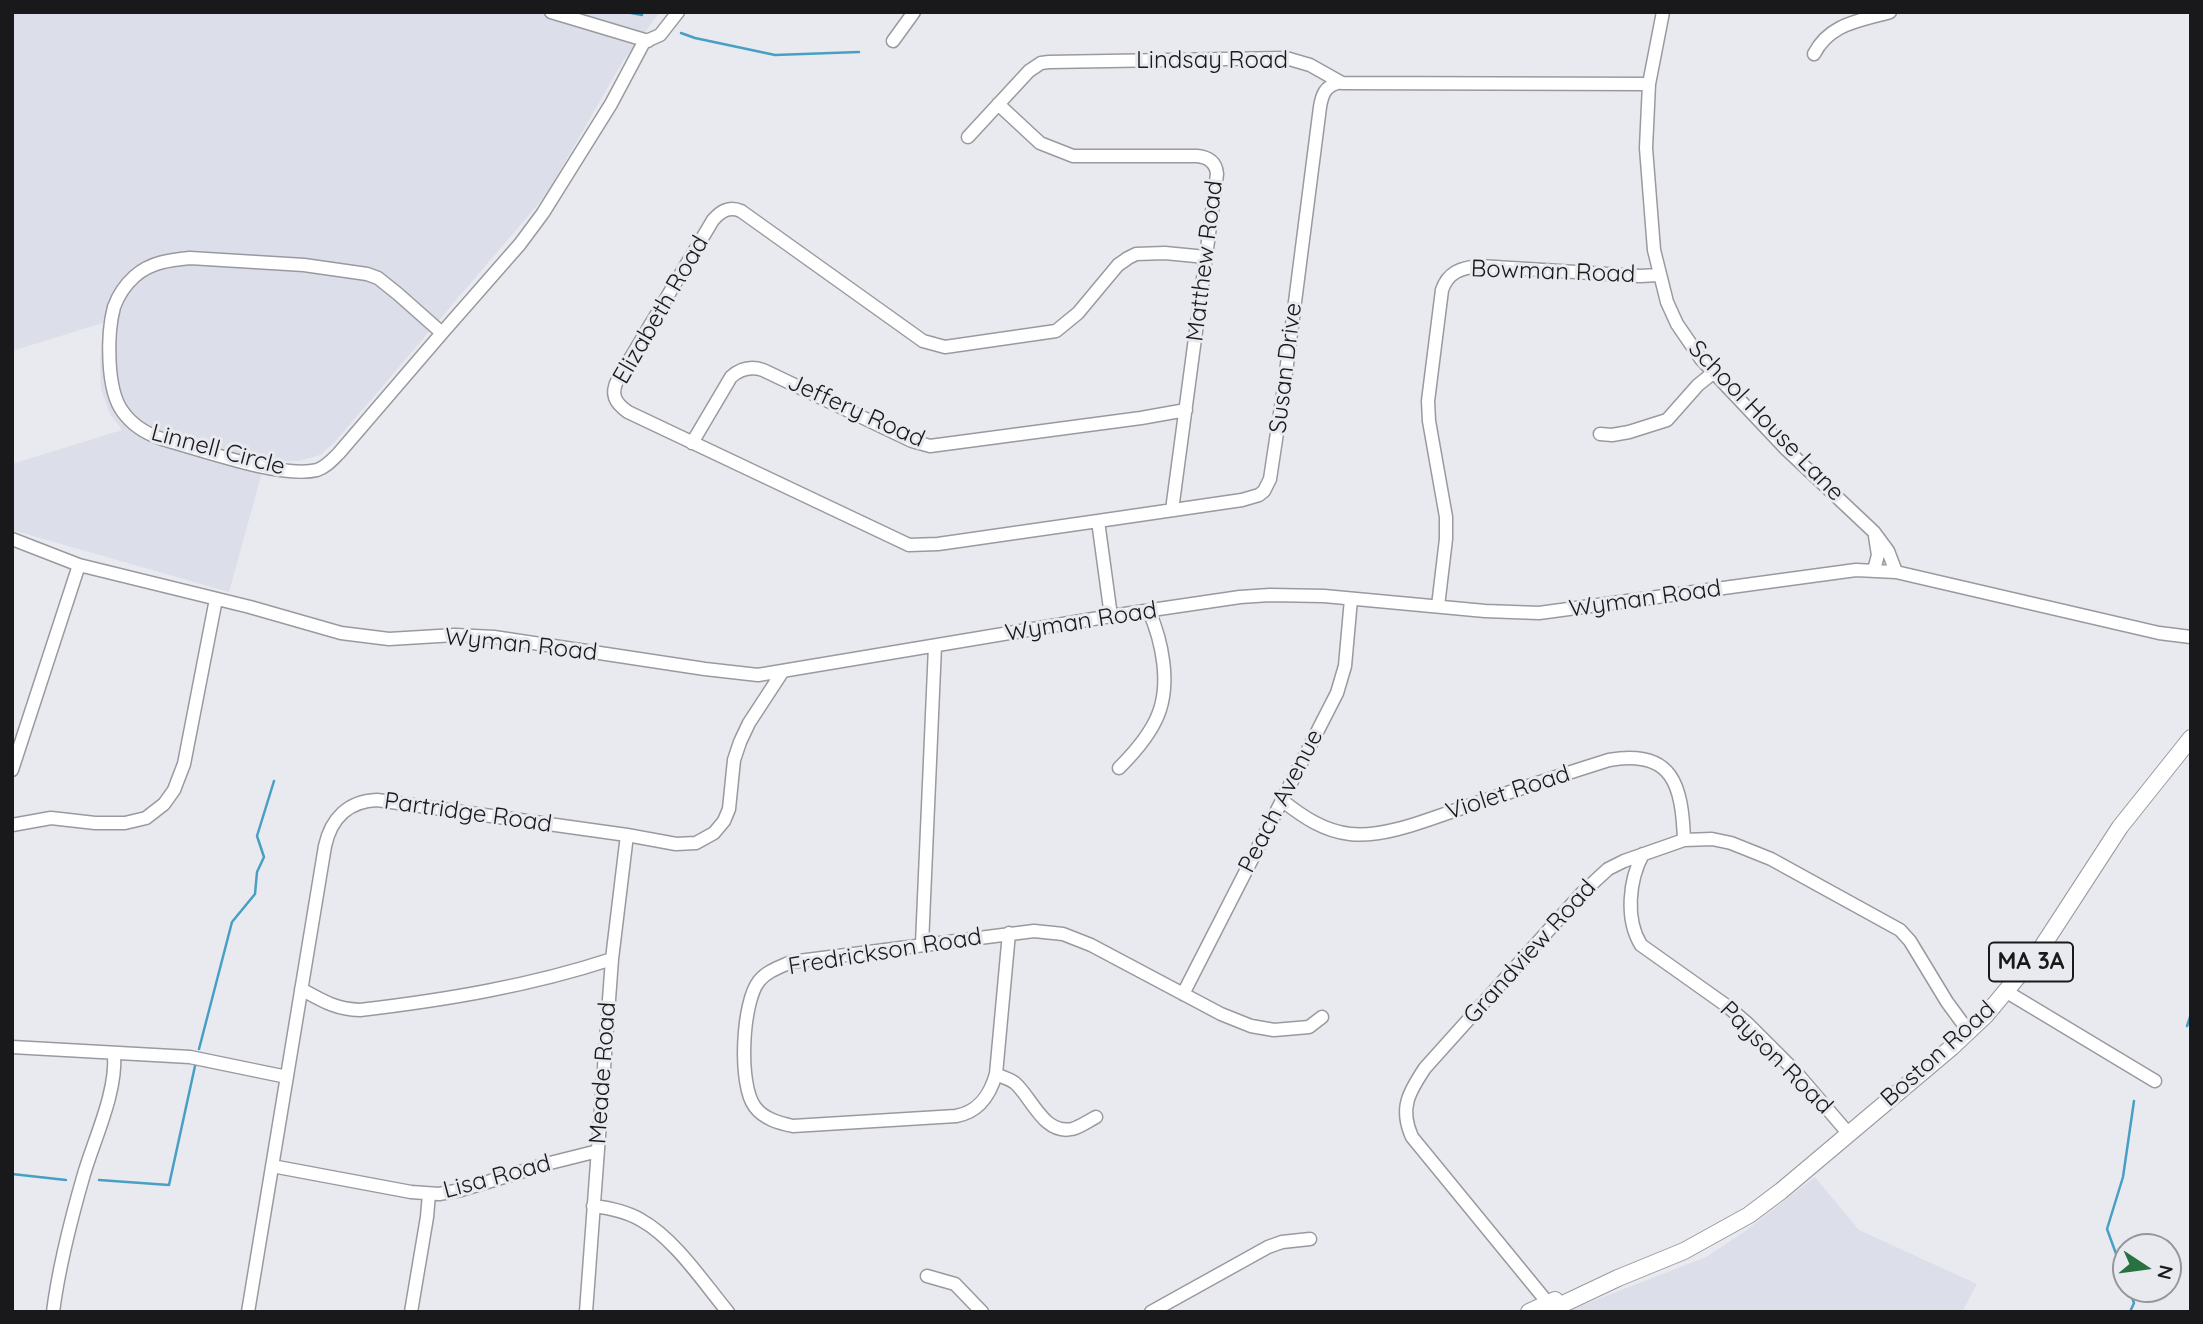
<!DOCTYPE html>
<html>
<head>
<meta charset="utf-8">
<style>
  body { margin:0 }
  #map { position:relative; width:2203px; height:1324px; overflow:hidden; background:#e9eaef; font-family:Quicksand,sans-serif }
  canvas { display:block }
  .frame { position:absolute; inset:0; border:14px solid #19191b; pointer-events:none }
  .north { position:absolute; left:2112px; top:1233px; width:70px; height:70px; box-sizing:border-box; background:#e9eaef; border:2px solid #96969a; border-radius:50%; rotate:103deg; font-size:19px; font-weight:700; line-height:28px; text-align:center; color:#19191b }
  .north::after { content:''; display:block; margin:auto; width:24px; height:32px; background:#277240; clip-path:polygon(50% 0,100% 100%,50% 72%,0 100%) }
</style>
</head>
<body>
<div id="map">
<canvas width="2203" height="1324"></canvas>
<div class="frame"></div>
<div class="north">N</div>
</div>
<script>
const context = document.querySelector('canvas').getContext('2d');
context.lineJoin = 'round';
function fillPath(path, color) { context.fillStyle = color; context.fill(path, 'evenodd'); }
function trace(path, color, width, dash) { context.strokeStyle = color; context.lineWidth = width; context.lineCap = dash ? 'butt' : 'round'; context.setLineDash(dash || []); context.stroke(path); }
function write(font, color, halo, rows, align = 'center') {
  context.font = font + ' Quicksand,sans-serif'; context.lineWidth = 6; context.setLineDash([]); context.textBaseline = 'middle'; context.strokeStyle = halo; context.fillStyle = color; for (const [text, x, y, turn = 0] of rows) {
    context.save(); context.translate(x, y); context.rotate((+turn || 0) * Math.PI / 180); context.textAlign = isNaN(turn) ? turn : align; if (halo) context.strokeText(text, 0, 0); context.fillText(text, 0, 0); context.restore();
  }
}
const built = new Path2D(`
  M12 12H660L623 61 546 195 334 443 320 455 299 461H285L266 458 229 592 12 530V464L122 430 110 414 101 389 100 359 106 322 15 350 12 360Z
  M1815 1177 1859 1230 1977 1284 1962 1312H1565L1706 1257 1744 1232Z`);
const stream = new Path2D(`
  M626 12 642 15
  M681 33 695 38 775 55 859 52
  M2187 1026 2191 1014
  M199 1049 232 922 255 894 257 872 264 857 257 836 274 781
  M12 1174 66 1180
  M99 1180 169 1185 195 1066
  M2126 1281 2107 1229 2123 1177 2134 1101
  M2129 1289 2134 1303 2130 1312`);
const minor = new Path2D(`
  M551 12 648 41
  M1663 12 1649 84 1646 148 1654 250 1667 302 1677 324 1701 359 1786 449 1874 532 1888 551 1896 572
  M893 41 914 12
  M1814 54C1830 23 1860 21 1890 12
  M998 104 1040 143 1073 156H1197C1208 157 1216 162 1217 174L1172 510
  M968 137 1029 71 1041 63 1049 62 1286 58 1310 65 1342 83 1649 84
  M190 258 304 265 367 274 378 278 398 294 442 333 339 453C332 460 326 467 317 470 282 479 199 449 162 439 147 434 133 426 123 412 106 390 107 333 114 307 118 296 126 284 135 276 151 262 170 260 190 258Z
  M442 333 520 244 543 213 611 104 644 42 660 35 678 12
  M1600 434 1612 435 1629 432 1667 420 1698 385 1713 373
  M692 443 731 377C741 368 751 366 763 370L912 441 930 446 1141 418 1186 410
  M1098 521 1242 500 1259 495 1264 491 1270 479 1285 380 1320 107C1322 95 1325 86 1338 83
  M12 539 79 565 250 607 341 633 389 639 455 635 494 637 705 669 758 675 1111 616 1240 597 1270 595 1324 596 1485 611 1539 613 1856 570 1896 572 2159 633 2191 637
  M1874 570 1878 555 1875 536
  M1438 606 1446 539V517L1429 421 1428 401 1442 290C1448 272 1461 268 1479 266L1640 276 1658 275
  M1111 616 1098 521 938 544 909 545 628 412C615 403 610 394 618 379L713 220C721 211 729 206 741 211L923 341 945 347 1056 331 1078 313 1118 265 1128 258 1136 254 1165 253 1206 257
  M1119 768C1134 753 1150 735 1158 715 1171 683 1162 641 1149 611
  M12 770 79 565
  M1283 801C1303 817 1324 831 1350 834 1386 838 1431 818 1465 807 1513 791 1561 775 1609 760 1673 749 1682 785 1684 840
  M12 825 51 818 95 823H125L146 818 164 804 174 790 184 764 216 599
  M1643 854C1629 880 1625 919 1641 945L1727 1006 1748 1024 1795 1071 1848 1133
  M1009 933 996 1074C990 1095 979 1112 956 1116L793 1126C779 1123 764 1119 755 1107 738 1085 742 1002 759 981 767 971 780 967 791 962L1034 931 1063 934 1091 945 1221 1014 1251 1026 1274 1030 1309 1027 1322 1017
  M922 944 935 646
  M301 989C323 1001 335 1009 360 1010 445 1000 530 986 612 959
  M2007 992 2155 1081
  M1183 994 1337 693 1345 666 1351 599
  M12 1047 190 1057 287 1077
  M996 1074C1002 1077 1010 1079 1015 1083 1032 1098 1044 1135 1072 1129 1080 1127 1088 1121 1096 1117
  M272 1166 411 1192 439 1194 461 1190 550 1163 598 1151
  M593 1206C610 1208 626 1211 641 1220 675 1239 703 1282 728 1312
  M927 1276 955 1284 982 1312
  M1548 1303 1412 1137C1399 1108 1409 1092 1425 1068L1582 893 1608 869 1624 861 1684 840 1712 839 1731 843 1771 859 1900 930 1910 941 1947 1002 1969 1032
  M53 1312C59 1265 71 1219 84 1174 95 1137 117 1092 114 1054
  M248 1312 325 846C331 819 348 801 377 800L627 835 676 844 696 843 714 833 724 821 729 809 734 760 740 742 749 723 783 671
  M411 1312 427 1217 429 1194
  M586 1312 612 959 627 835
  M1151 1312 1268 1247 1282 1242 1310 1239`);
const major = new Path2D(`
  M1529 1312 1555 1300
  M1546 1312 1618 1278 1684 1251 1749 1215 1781 1191 1952 1047 1986 1015 2040 950 2120 827 2191 738`);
const shields = [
  [2031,962,84]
];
const shieldNames = [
  ["MA 3A",2031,962]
];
const streetNames = [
  ["Lindsay Road",1212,61],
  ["Matthew Road",1205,261,-83],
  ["Bowman Road",1553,272,2],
  ["Elizabeth Road",661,310,-60],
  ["Susan Drive",1286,368,-83],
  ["Jeffery Road",856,411,24],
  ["School House Lane",1766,421,46],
  ["Linnell Circle",218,450,15],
  ["Wyman Road",1645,599,-8],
  ["Wyman Road",1081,622,-9],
  ["Wyman Road",521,645,6],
  ["Violet Road",1508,793,-18],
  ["Peach Avenue",1281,801,-63],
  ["Partridge Road",468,813,8],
  ["Fredrickson Road",885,952,-9],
  ["Grandview Road",1530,952,-48],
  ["Boston Road",1938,1054,-42],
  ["Payson Road",1776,1058,45],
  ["Meade Road",603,1073,-86],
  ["Lisa Road",497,1177,-15]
];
fillPath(built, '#dcdeea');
trace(stream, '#47a0c4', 2.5);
trace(minor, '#999a9f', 15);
trace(major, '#999a9f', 18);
trace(minor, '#fff', 12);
trace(major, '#fff', 16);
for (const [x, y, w] of shields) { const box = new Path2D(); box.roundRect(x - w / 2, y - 19.5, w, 39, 5); context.fillStyle = '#e9eaef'; context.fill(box); trace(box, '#19191b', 2); }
write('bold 23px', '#19191b', null, shieldNames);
write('24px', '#19191b', '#e9eaef', streetNames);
</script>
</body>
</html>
